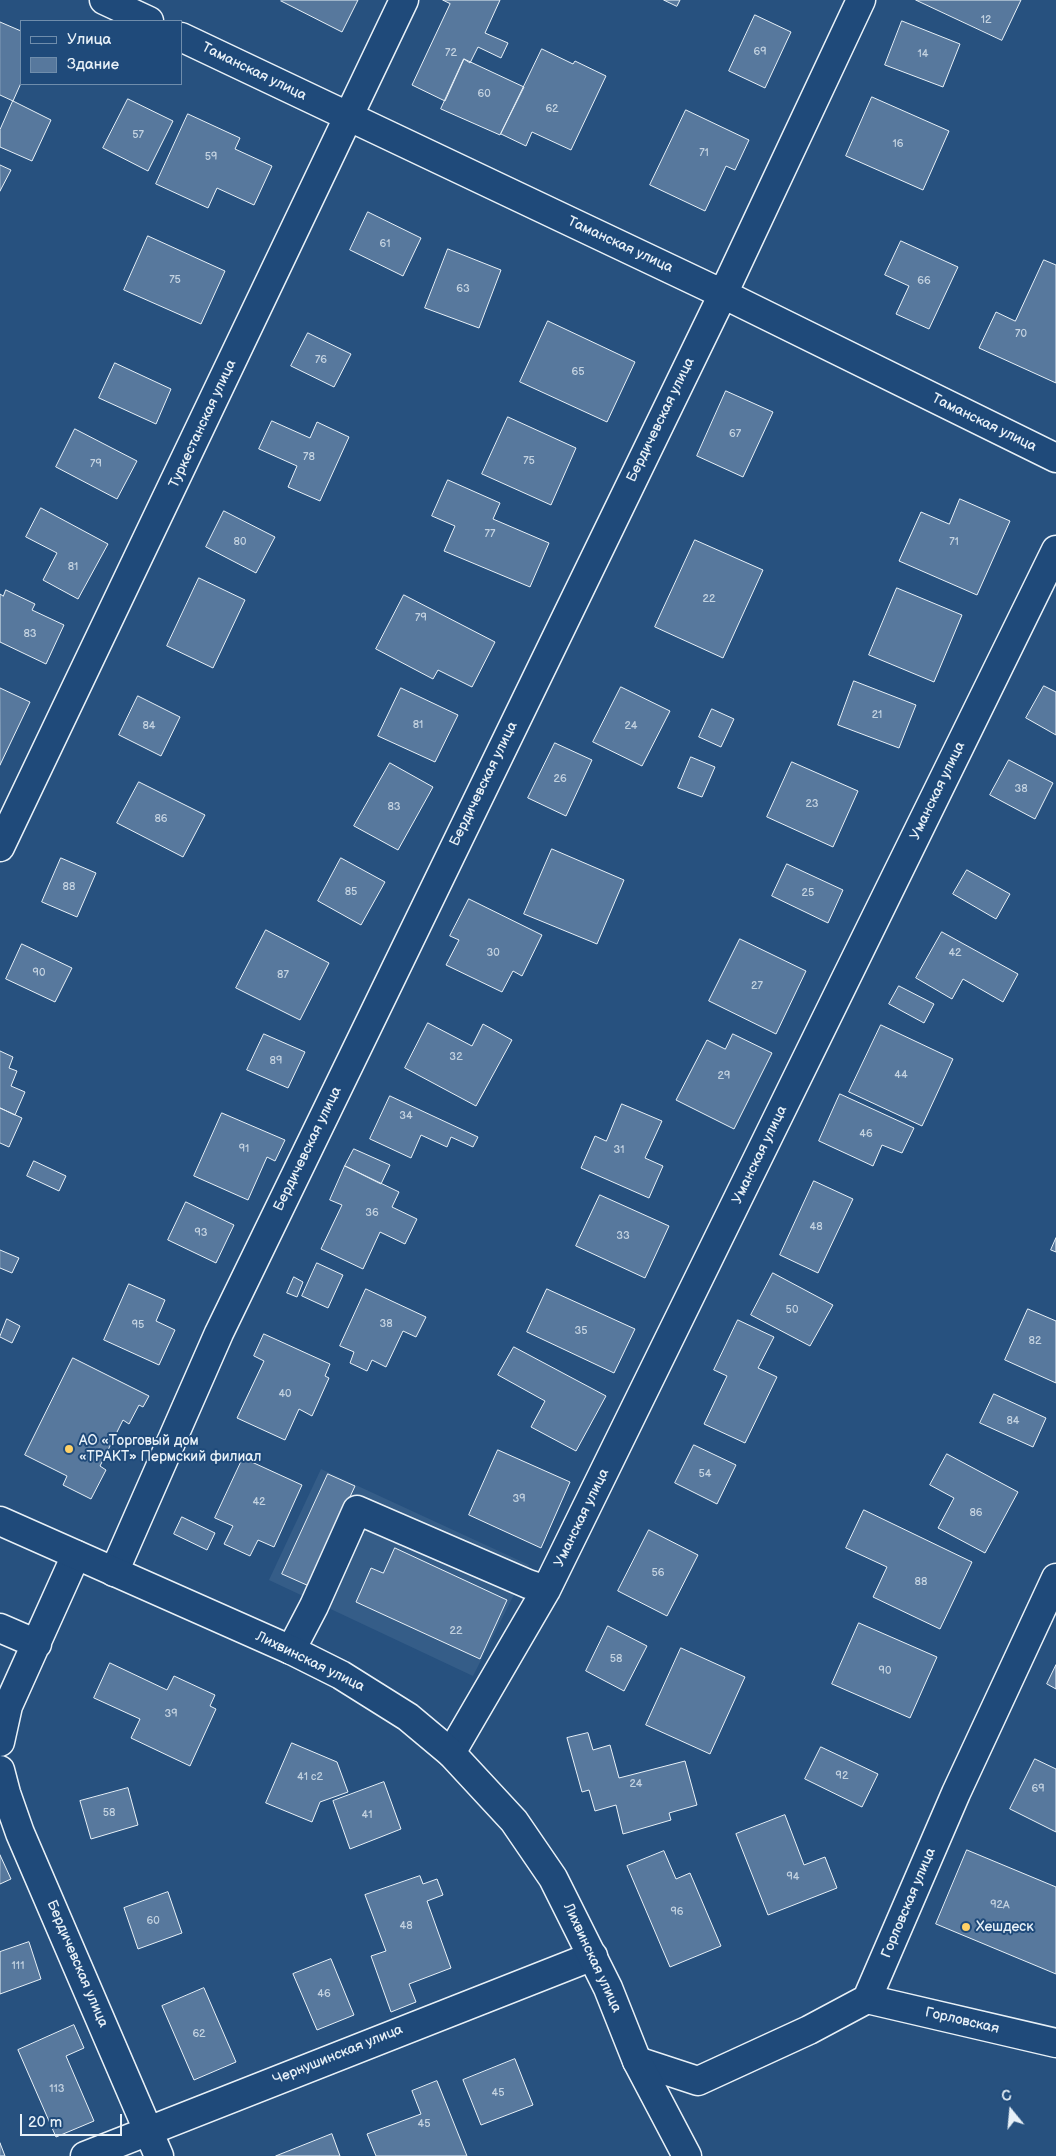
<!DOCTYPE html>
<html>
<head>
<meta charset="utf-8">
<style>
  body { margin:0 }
  #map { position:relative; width:1056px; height:2156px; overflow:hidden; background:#27517f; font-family:"Balsamiq Sans",sans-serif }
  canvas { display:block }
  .legend { position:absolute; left:20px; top:20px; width:162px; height:65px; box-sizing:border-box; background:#1f4a7a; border:1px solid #6f8dac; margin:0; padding:6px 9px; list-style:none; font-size:15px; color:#e8f1f8 }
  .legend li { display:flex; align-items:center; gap:10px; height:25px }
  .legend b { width:25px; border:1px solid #6f8dac }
  .north { position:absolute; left:986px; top:2086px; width:50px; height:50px; -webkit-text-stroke:4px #1f4a7a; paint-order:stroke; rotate:343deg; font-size:14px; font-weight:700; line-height:20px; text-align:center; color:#e8f1f8 }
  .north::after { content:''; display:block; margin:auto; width:18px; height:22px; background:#e8f1f8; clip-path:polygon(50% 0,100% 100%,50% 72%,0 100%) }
  .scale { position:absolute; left:20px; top:2114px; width:102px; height:22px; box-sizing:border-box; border:2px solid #e8f1f8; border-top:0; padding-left:6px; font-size:15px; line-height:18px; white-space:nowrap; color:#e8f1f8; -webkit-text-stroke:4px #1f4a7a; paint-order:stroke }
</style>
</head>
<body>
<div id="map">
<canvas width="1056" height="2156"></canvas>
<ul class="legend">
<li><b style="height:6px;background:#1f4a7a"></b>Улица</li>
<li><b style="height:14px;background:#57789d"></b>Здание</li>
</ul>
<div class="north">С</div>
<div class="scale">20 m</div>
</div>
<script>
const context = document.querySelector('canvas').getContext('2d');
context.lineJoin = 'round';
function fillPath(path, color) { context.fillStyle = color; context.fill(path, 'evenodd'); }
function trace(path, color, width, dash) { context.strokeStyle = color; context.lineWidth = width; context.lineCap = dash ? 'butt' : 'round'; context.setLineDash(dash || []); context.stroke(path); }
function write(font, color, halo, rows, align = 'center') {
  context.font = font + ' "Balsamiq Sans",sans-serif'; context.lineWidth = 4; context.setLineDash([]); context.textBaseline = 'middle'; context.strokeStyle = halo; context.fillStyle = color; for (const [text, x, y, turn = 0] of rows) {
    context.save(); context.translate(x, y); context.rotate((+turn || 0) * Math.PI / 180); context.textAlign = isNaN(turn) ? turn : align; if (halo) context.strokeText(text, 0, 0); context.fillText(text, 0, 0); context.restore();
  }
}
const built = new Path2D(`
  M321 1469 529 1565 473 1676 269 1580Z`);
const building = new Path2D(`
  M282 0H358L342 32 281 1Z
  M443 0H500L485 33 508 43 501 58 478 47 470 63 464 59 445 101 412 85 450 4Z
  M664 0H680L677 6Z
  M916 0H1021L1002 40Z
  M755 15 791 32 765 88 729 71Z
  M902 21 960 44 943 87 885 65Z
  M0 22 21 31V83L13 101 0 95Z
  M542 49 573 64 575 61 606 76 571 150 532 132 526 146 501 134Z
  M464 59 524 87 500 135 441 109Z
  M872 97 949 131 923 190 846 156Z
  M128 99 173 121 148 171 103 148Z
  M13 101 51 120 32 161 0 147V130Z
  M686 110 749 140 735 170 726 166 705 211 650 185Z
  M188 114 240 138 235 149 272 166 254 205 217 188 208 208 156 184Z
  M0 165 11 170 0 191Z
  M368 212 421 238 403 276 350 250Z
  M148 236 225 271 201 324 124 290Z
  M901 241 958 267 929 329 896 314 909 286 885 275Z
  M448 249 501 270 479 328 425 308Z
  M1044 260 1056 265V383L979 348 996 312 1015 321Z
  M548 321 635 362 607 422 520 382Z
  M308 333 351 354 334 387 291 366Z
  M115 363 171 389 156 424 99 398Z
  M726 391 773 412 743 477 697 456Z
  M508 417 576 448 551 505 482 474Z
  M272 421 310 438 317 422 349 437 320 501 288 487 297 466 259 449Z
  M75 429 137 461 117 499 56 467Z
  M448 480 500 503 493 519 549 543 530 587 444 551 455 526 432 516Z
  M960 499 1010 521 977 595 899 561 921 512 949 524Z
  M41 508 108 544 78 599 43 580 57 553 26 537Z
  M224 511 275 537 256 573 206 547Z
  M695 540 763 570 723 658 655 627Z
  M199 578 245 600 213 668 167 646Z
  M897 588 962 615 934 682 869 655Z
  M6 590 35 604 32 610 64 625 46 664 0 642V594L3 596Z
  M404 595 495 642 472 687 438 670 433 679 376 649Z
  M854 681 916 705 899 748 838 725Z
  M1044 686 1056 692V735L1026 718Z
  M621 687 670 711 642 766 593 742Z
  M0 688 30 702 0 765Z
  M401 688 458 715 435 762 378 736Z
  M138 696 180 717 161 756 119 735Z
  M712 709 734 719 721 747 699 737Z
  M555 743 592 760 566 816 528 798Z
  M691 757 715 767 702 797 678 788Z
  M1009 760 1053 783 1035 819 990 795Z
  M792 762 858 791 833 847 767 817Z
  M390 763 433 787 398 850 354 826Z
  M139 782 205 815 183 857 117 823Z
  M552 849 624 880 597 944 524 914Z
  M61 858 96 873 77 917 42 902Z
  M341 858 385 882 361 925 318 901Z
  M787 864 843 890 828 923 772 896Z
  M967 870 1010 894 996 919 953 894Z
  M469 899 542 935 522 976 513 971 502 992 446 965 459 940 450 936Z
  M266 930 329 963 300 1020 236 988Z
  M942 932 1018 974 1003 1002 963 979 952 999 916 978Z
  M740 939 806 971 776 1034 709 1001Z
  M22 944 72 968 55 1002 6 979Z
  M899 986 934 1004 924 1023 889 1004Z
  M428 1023 472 1046 483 1024 512 1040 476 1106 405 1068Z
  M881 1025 953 1059 922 1126 849 1092Z
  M264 1034 305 1052 288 1088 247 1070Z
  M733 1034 772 1053 734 1129 676 1100 707 1040 725 1049Z
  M0 1051 13 1057 9 1068 17 1071 11 1086 25 1092 15 1115 0 1108Z
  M840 1094 914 1128 902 1153 882 1145 873 1166 819 1141Z
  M390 1096 478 1137 473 1147 451 1137 447 1147 421 1135 411 1158 370 1139Z
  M622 1104 662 1121 645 1158 663 1166 649 1198 581 1168 595 1136 606 1141Z
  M0 1108 22 1118 9 1147 0 1143Z
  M222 1113 285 1140 275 1161 267 1157 248 1200 194 1176Z
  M354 1149 390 1165 381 1184 345 1166Z
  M34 1161 66 1176 59 1191 27 1176Z
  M345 1166 399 1192 392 1207 417 1219 405 1244 380 1232 363 1269 321 1249 342 1205 330 1200Z
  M814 1181 853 1199 818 1273 780 1255Z
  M600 1195 669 1226 645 1278 576 1246Z
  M186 1202 234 1225 216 1263 168 1240Z
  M1056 1238V1252L1051 1250Z
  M0 1250 19 1258 12 1273 0 1268Z
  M317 1263 343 1275 328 1308 302 1296Z
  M773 1273 833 1305 810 1346 751 1315Z
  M294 1277 303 1282 297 1297 287 1293Z
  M129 1284 165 1300 156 1321 175 1330 159 1365 104 1340Z
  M366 1289 426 1317 416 1337 403 1331 386 1367 372 1360 367 1371 350 1363 354 1352 340 1346Z
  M547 1289 635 1329 614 1373 527 1332Z
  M1028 1309 1056 1321V1383L1005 1360Z
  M7 1319 20 1326 12 1343 0 1337Z
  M738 1320 774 1337 758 1368 777 1377 745 1443 704 1424 727 1376 714 1370Z
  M264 1334 330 1364 325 1376 329 1378 312 1416 299 1409 285 1440 237 1418 264 1361 254 1356Z
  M514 1347 606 1396 576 1451 531 1427 545 1401 498 1375Z
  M73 1358 149 1396 143 1407 139 1405 129 1424 123 1420 100 1466 106 1470 91 1499 63 1485 67 1476 25 1455Z
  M994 1394 1046 1418 1033 1447 980 1423Z
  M694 1445 736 1465 717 1504 675 1483Z
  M498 1450 570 1482 541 1548 469 1515Z
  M947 1454 1018 1492 985 1553 938 1528 954 1498 930 1485Z
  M243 1458 302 1485 274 1547 258 1540 250 1556 224 1544 233 1526 215 1518Z
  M328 1474 355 1486 309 1586 282 1574Z
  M864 1510 972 1562 940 1629 873 1597 887 1567 846 1548Z
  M182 1517 215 1533 207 1550 174 1534Z
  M649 1530 698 1555 667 1616 618 1591Z
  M395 1548 507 1600 480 1659 356 1602 371 1568 383 1573Z
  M859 1623 937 1657 910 1718 832 1684Z
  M608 1626 647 1646 624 1691 586 1671Z
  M681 1648 745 1677 710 1754 646 1725Z
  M110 1663 167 1690 174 1676 215 1695 210 1706 216 1709 190 1766 131 1738 140 1719 94 1698Z
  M1056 1665V1689L1047 1684Z
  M588 1733 593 1750 610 1745 619 1778 685 1761 697 1805 669 1813 671 1820 623 1834 616 1805 595 1811 589 1790 582 1792 567 1738Z
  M292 1743 337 1762 348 1792 320 1802 312 1822 266 1803Z
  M821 1747 878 1774 862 1807 805 1779Z
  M1035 1759 1056 1769V1832L1010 1809Z
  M384 1782 401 1829 350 1849 333 1801Z
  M128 1788 138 1825 91 1839 80 1801Z
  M785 1815 804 1865 825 1857 837 1888 768 1915 736 1834Z
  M967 1850 1056 1887V1974L936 1924Z
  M664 1851 676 1879 690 1873 721 1946 670 1967 627 1866Z
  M0 1855 11 1879 0 1884Z
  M420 1876 423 1884 437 1879 443 1895 427 1901 451 1968 409 1984 416 2002 391 2012 371 1956 386 1951 365 1895Z
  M168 1892 182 1933 138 1949 124 1908Z
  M29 1942 41 1979 0 1994V1952Z
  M331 1959 354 2015 317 2030 293 1974Z
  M204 1988 236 2062 194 2080 162 2006Z
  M74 2025 84 2048 66 2056 94 2121 56 2137 18 2050Z
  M515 2059 533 2105 481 2125 463 2080Z
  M437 2081 467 2156H376L367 2134 421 2114 412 2091Z
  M332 2134 340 2156H276Z
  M0 2143 5 2156H0Z`);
const minor = new Path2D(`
  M104 0 149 21
  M181 37 723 294 1056 458
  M0 847 404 0
  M114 1572 219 1333 723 294 861 0
  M0 1628 37 1644
  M291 1650 314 1606 357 1510 528 1584 546 1590
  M0 1742 8 1706 76 1555
  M451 1753 546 1590 1056 550
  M0 1770 6 1793 20 1833 159 2156
  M867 1999 1056 2043
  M637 2061 698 2081 809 2030 867 1999 956 1793 1056 1578
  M85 2156 593 1956`);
const major = new Path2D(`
  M0 1521 291 1650 341 1675 408 1717 451 1753 514 1821 553 1878 608 1988 637 2061 687 2156`);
const markers = [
  [69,1449,5,"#ffd166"],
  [966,1927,5,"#ffd166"]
];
const numberNames = [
  ["12",986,20],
  ["69",760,52],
  ["72",451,53],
  ["14",923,54],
  ["60",484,94],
  ["62",552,109],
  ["57",138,135],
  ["16",898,144],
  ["71",704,153],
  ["59",211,157],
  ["61",385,244],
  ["75",175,280],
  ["66",924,281],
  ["63",463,289],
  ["70",1021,334],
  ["76",321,360],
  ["65",578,372],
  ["67",735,434],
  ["78",309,457],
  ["75",529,461],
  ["79",96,464],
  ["77",490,534],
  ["80",240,542],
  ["71",954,542],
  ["81",73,567],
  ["22",709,599],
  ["79",421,618],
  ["83",30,634],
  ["21",877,715],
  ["81",418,725],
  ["84",149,726],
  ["24",631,726],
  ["26",560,779],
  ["38",1021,789],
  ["23",812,804],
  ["83",394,807],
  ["86",161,819],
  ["88",69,887],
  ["85",351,892],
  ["25",808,893],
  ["30",493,953],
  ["42",955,953],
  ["90",39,973],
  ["87",283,975],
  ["27",757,986],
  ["32",456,1057],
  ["89",276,1061],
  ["44",901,1075],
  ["29",724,1076],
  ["34",406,1116],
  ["46",866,1134],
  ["91",244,1149],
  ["31",619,1150],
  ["36",372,1213],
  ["48",816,1227],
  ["93",201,1233],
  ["33",623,1236],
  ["50",792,1310],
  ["38",386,1324],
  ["95",138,1325],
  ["35",581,1331],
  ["82",1035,1341],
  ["40",285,1394],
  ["84",1013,1421],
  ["54",705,1474],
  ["39",519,1499],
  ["42",259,1502],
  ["86",976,1513],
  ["56",658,1573],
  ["88",921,1582],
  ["22",456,1631],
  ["58",616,1659],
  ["90",885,1671],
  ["39",171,1714],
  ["92",842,1776],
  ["41 с2",310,1777],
  ["24",636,1784],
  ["69",1038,1789],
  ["58",109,1813],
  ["41",367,1815],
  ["94",793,1877],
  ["92А",1000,1905],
  ["96",677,1912],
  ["60",153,1921],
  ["48",406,1926],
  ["111",18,1966],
  ["46",324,1994],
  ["62",199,2034],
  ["113",57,2089],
  ["45",498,2093],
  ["45",424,2124]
];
const streetNames = [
  ["Таманская улица",254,72,26],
  ["Таманская улица",620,245,25],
  ["Бердичевская улица",661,420,-64],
  ["Таманская улица",984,423,26],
  ["Туркестанская улица",203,424,-65],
  ["Бердичевская улица",484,784,-64],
  ["Уманская улица",938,791,-64],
  ["Бердичевская улица",308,1149,-64],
  ["Уманская улица",760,1155,-64],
  ["Уманская улица",582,1518,-64],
  ["Лихвинская улица",310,1662,26],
  ["Горловская улица",909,1903,-67],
  ["Лихвинская улица",592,1958,65],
  ["Бердичевская улица",77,1964,67],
  ["Горловская",962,2021,13],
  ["Чернушинская улица",338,2055,-22]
];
const poiNames = [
  ["АО «Торговый дом",79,1441],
  ["«ТРАКТ» Пермский филиал",79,1457],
  ["Хешдеск",976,1927]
];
fillPath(built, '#355d88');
fillPath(building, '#57789d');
trace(building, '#e8f1f8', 1);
trace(minor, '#e8f1f8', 31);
trace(major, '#e8f1f8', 31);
trace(minor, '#1f4a7a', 28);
trace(major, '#1f4a7a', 28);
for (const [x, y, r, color] of markers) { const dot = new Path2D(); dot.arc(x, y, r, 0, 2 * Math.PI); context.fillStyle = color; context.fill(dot); trace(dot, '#1f4a7a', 2); }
write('11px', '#c4d3e1', null, numberNames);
write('14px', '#e8f1f8', '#1f4a7a', streetNames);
write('14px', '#e8f1f8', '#1f4a7a', poiNames, 'left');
</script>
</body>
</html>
